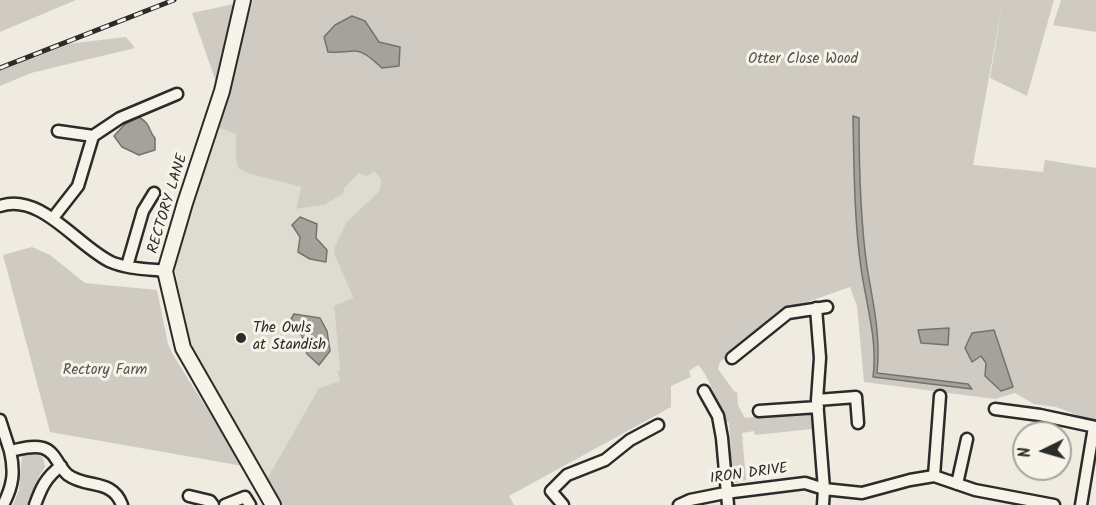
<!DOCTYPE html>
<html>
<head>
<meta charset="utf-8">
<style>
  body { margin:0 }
  #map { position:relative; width:1096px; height:505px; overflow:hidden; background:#efebe0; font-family:Kalam,sans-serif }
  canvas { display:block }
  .north { position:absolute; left:1012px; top:421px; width:60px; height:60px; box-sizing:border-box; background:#f7f3e8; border:2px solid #a5a39c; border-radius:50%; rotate:265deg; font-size:16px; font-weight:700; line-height:24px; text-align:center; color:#2b2b2b }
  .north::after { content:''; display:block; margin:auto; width:21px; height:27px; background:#2b2b2b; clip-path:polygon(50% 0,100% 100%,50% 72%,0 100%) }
</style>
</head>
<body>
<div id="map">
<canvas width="1096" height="505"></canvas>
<div class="north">N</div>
</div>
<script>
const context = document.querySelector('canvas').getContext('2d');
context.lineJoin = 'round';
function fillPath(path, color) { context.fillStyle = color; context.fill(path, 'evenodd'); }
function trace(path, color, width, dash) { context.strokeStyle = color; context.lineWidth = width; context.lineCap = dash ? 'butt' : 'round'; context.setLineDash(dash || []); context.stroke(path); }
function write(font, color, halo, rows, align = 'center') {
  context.font = font + ' Kalam,sans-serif'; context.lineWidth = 6; context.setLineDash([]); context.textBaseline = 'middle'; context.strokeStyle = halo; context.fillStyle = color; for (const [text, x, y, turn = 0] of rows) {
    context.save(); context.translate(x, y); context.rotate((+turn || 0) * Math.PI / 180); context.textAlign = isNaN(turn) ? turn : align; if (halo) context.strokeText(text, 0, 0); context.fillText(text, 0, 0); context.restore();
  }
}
const built = new Path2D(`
  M217 127 236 134 247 173 301 187 296 209 324 205 343 194 345 187 359 173 374 171 381 179 380 190 368 201 334 249 335 256 353 299 334 306 340 370 337 371 340 381 319 388 267 479 195 354 188 334 175 269V263Z`);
const green = new Path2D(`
  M0 0H76L0 32Z
  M253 0H1054L1027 96 990 78 1003 1 973 165 1043 172 1045 160 1096 168V422L1056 407 1034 404 1015 393 995 399 864 382 857 306 850 287 776 313 720 362 718 369 734 391 737 392 738 405 745 418 810 412 812 429 755 435 754 431 742 433 746 480 729 484 727 452 731 449 729 423 724 420C721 409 707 372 698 365L689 371 691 377 671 386V407L509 496 514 505H283L267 479 319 388 340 381 337 371 340 370 334 306 353 298 335 256 334 249 346 223 380 190 381 179 374 171 367 176 359 173 345 187 343 194 324 205 296 209 301 187 247 173 238 168 236 158V134L217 127Z
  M1061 0H1096V32L1053 25Z
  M234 4 216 82 192 13Z
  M126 37 135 48 31 73 0 86V68L67 44Z
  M32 247 50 255 85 283 157 290 168 344 173 355 243 466 50 432 3 255Z
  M29 454 39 455 43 458 45 467 38 478 27 505H13L19 490 22 456Z`);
const water = new Path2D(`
  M352 16 365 21 379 42 400 47 399 66 382 68C374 61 364 50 353 51 343 52 338 53 328 52L324 37 335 25Z
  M853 116 859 118C859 168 860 218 867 267 873 303 881 336 877 373L968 384 972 389 873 377C878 340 866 304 861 268 854 218 854 167 853 116Z
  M139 117C153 126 147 130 155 138V150L139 155 122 147 114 136 125 124Z
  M300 217 317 224 316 238 327 250 326 262 310 259 298 252 300 237 292 225Z
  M294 314 320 318 327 331 330 351 319 365 307 354 302 336 291 319Z
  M949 328 948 345 921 343 918 330Z
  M994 330 1013 387 1001 391 985 376 986 363 981 356 972 362 965 348 972 333Z`);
const minor = new Path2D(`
  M58 131 93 136
  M0 206C41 192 77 246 111 262 127 269 148 269 165 271
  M53 218 78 186 93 136 120 118 177 94
  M127 266 143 211 154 193
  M816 308 820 358 817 400 824 489 823 505
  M732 358 788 313 827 307
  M704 391 718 416 722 438 728 505
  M817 400 856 397 858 423
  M995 409 1040 415 1096 427
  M759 411 818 407
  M0 420 10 451
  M934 476 940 396
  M957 484 967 439
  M189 496 210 501 213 505
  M3 505C13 486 15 472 10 451 21 449 32 445 43 448 56 452 58 467 68 475 87 489 112 478 122 505
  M35 505C41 488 46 477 61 466
  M225 505 245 497 250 505
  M563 505 551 491 567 475 605 460 630 440 658 425
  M679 505 690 500 725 493 805 483 824 489 862 493 910 480 934 476 975 490 1054 505
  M1081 505 1094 427`);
const major = new Path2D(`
  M243 0 222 91 185 203 165 271 183 348 273 505`);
const rail = new Path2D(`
  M0 68 174 0`);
const markers = [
  [241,338,6,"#2b2b2b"]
];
const parkNames = [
  ["Otter Close Wood",803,60],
  ["Rectory Farm",105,371]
];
const streetNames = [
  ["RECTORY LANE",169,204,-73],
  ["IRON DRIVE",749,475,-8]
];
const poiNames = [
  ["The Owls",253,329],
  ["at Standish",253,346]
];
fillPath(built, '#dedbd1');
fillPath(green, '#cfcbc2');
fillPath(water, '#a4a29a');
trace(water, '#74726e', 1.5);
trace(minor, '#2b2b2b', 15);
trace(major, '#2b2b2b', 18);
trace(minor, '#f7f3e8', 10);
trace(major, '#f7f3e8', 14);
trace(rail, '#2b2b2b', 5);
trace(rail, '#f7f3e8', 3, [9]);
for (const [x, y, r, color] of markers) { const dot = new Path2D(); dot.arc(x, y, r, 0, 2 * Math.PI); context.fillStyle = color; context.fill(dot); trace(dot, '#f7f3e8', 2); }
write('15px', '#545351', '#f7f3e8', parkNames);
write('15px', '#2b2b2b', '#f7f3e8', streetNames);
write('15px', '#2b2b2b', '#f7f3e8', poiNames, 'left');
</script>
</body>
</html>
